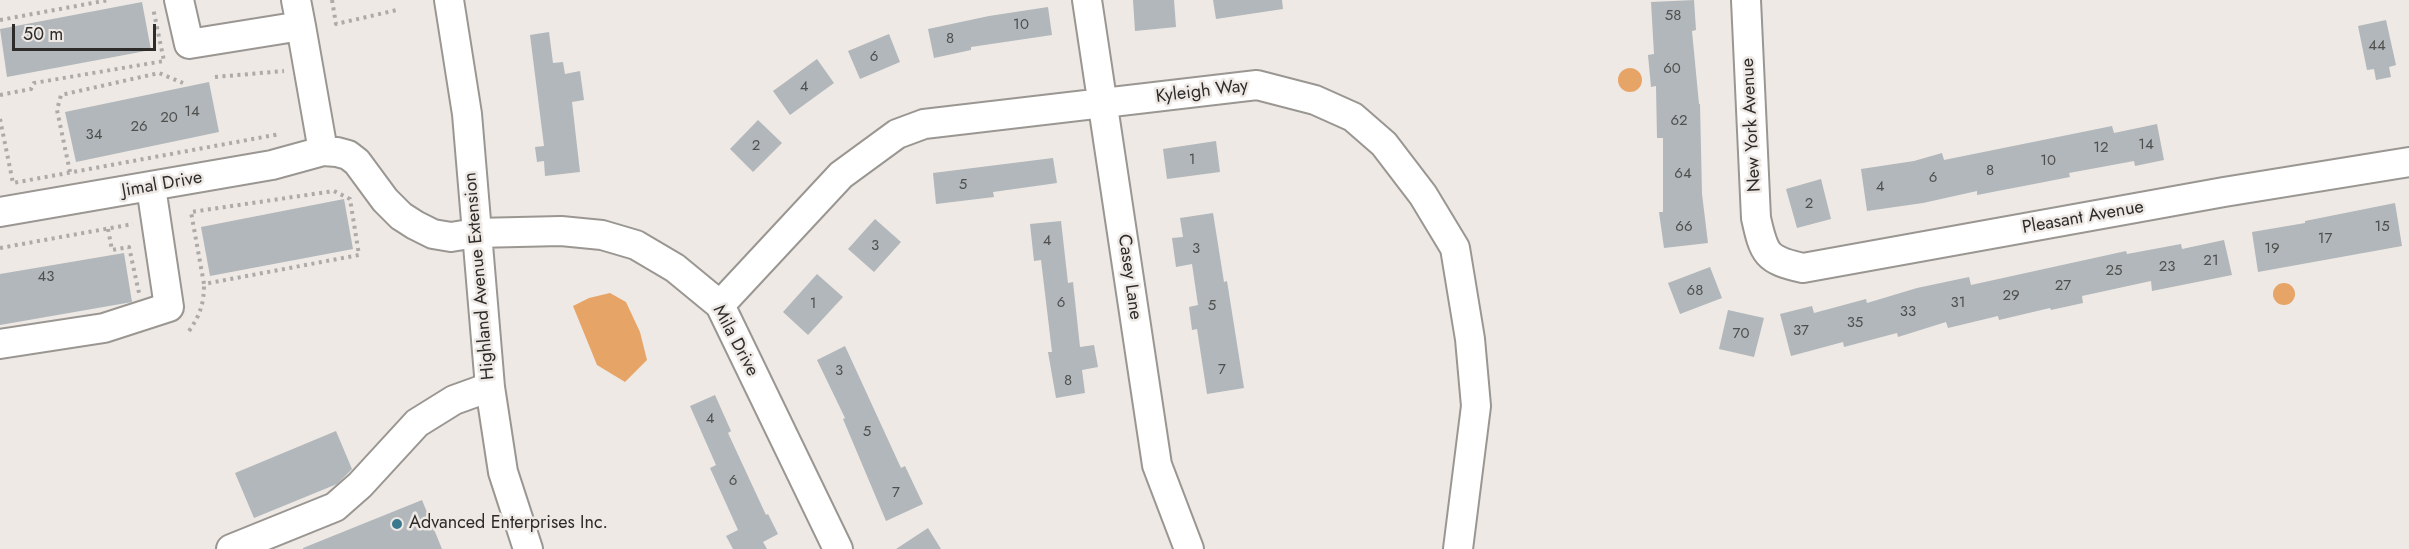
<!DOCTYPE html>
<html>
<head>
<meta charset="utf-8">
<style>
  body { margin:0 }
  #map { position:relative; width:2409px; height:549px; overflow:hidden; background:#eee9e5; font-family:Jost,sans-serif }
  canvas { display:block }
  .scale { position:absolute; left:12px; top:24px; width:144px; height:27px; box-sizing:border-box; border:3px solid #2e2c2a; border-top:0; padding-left:8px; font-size:18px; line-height:21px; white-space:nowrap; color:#2e2c2a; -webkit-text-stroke:4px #eee9e5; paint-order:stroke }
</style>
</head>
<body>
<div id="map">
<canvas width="2409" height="549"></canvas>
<div class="scale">50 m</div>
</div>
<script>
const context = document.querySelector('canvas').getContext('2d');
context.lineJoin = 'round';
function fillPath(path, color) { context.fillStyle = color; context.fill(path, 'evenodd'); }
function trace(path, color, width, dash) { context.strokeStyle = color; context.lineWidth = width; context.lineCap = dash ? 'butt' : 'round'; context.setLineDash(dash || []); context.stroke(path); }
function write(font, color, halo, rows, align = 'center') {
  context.font = font + ' Jost,sans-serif'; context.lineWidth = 5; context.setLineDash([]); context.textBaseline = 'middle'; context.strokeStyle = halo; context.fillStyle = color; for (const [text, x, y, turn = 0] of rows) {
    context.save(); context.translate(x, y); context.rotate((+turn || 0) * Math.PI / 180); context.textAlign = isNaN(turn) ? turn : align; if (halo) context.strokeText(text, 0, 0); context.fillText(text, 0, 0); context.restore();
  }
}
const water = new Path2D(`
  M1618 80a12 12 0 1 1 24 0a12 12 0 1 1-24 0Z
  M2273 294a11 11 0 1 1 22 0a11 11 0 1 1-22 0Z
  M610 293 626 302 640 332 647 360 625 382 597 365 573 306 589 298Z`);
const building = new Path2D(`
  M1133 0H1174L1176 27 1135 31Z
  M1213 0H1282L1283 9 1216 19Z
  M1694 0 1696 30 1692 31 1699 104H1700L1702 194 1708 243 1664 248 1659 212H1663V138H1657L1656 86 1651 87 1648 55 1654 54 1651 2Z
  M142 2 151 50 7 77 0 29Z
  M1048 7 1052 35 971 47V50L934 58 928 29 989 16Z
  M2386 20 2396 65 2389 67 2391 77 2376 80 2374 69 2367 70 2358 26Z
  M549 32 553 63 563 62 565 74 580 71 584 100 572 102 580 172 545 176 544 161 537 162 535 147 544 146 530 35Z
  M889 34 900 62 860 79 848 51Z
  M817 59 834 83 790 115 773 91Z
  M209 82 219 132 76 162 65 112Z
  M758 120 782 143 753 172 730 149Z
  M2157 124 2164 160 2135 166 2134 161 2069 173 2070 177 2034 184 1977 195V191L1923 203 1867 211 1861 169 1914 161 1942 153 1944 160 2112 126 2114 133Z
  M1216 141 1220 172 1167 179 1163 149Z
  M1053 158 1057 183 993 192 994 197 936 204 933 173Z
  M1821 179 1831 219 1797 228 1786 189Z
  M344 199 353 249 210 276 201 227Z
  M2395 203 2402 246 2258 272 2252 232 2305 223V221Z
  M1213 213 1224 282 1227 281 1244 388 1207 394 1197 329 1192 330 1189 307 1198 305 1192 264 1176 267 1172 238 1183 237 1180 218Z
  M875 219 901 242 874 272 848 249Z
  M1061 221 1068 283 1073 282 1080 347 1094 345 1098 367 1082 370 1085 393 1056 398 1048 352H1052L1041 260 1034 261 1030 224Z
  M2224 240 2232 275 2152 291 2151 281 2082 296 2083 303 2051 310 2050 308 1999 320 1998 316 1948 328 1946 322 1898 337 1897 333 1844 347 1843 342 1791 356 1780 314 1812 306 1814 313 1866 299 1867 303 1917 288 1969 277 1971 285 2126 251 2127 254 2181 244 2182 249Z
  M124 253 132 302 0 325V274Z
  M1710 267 1722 298 1680 314 1668 283Z
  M817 274 843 297 808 335 783 312Z
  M1728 310 1764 318 1754 357 1719 349Z
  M845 346 901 468 905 466 923 504 886 521 843 419 845 418 817 360Z
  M715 395 731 431 728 433 766 515 768 514 778 534 763 542 767 549H733L726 536 738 530 710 468 716 465 690 406Z
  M336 431 352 469 337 484 254 518 235 473Z
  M422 500 442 549H303V548Z
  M928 528 941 549H896Z`);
const path = new Path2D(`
  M332 0 336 24 397 10
  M0 20 109 0
  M215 77 284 71
  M0 95 31 89 34 83 164 61 153 8
  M0 119 13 183 280 134
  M70 172 57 110 61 95 159 73 183 83
  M334 191 350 199 359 255 204 284 191 212Z
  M108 229 112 250 129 247 139 293
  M0 248 133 224
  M189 331C200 315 204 304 204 284`);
const minor = new Path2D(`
  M179 0 189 44 301 26 296 0
  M449 0 467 114 490 387 503 472 528 549
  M1087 0 1157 465 1189 549
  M1746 0 1756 218C1764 254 1766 260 1803 268L2224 192 2409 162
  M301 26 323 151
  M0 212 272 165 323 151 337 152 348 155 357 162 385 200 401 216 415 225 433 234 451 237 476 233 561 231 602 235 636 245 675 268 720 305 838 549
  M720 305 841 175 897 134 924 124 1257 85 1315 100 1353 117 1384 144 1423 195 1455 248 1470 339 1476 406 1458 549
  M0 344 104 328 169 307 151 187
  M231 549 335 507 360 485 417 423 454 400 490 387`);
const markers = [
  [397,524,6,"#3b798f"]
];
const numberNames = [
  ["58",1673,16],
  ["10",1021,25],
  ["8",950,39],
  ["44",2377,46],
  ["6",874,57],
  ["60",1672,69],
  ["4",804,87],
  ["14",192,112],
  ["20",169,118],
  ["62",1679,121],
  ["26",139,127],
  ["34",94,135],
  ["14",2146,145],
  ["2",756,146],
  ["12",2101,148],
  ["1",1192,160],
  ["10",2048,161],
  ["8",1990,171],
  ["64",1683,174],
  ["6",1933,178],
  ["5",963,185],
  ["4",1880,187],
  ["2",1809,204],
  ["66",1684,227],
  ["15",2382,227],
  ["17",2325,239],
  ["4",1047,241],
  ["3",875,246],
  ["3",1196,249],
  ["19",2272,249],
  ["21",2211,261],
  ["23",2167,267],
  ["25",2114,271],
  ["43",46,277],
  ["27",2063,286],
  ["68",1695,291],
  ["29",2011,296],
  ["6",1061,303],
  ["31",1958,303],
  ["1",813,304],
  ["5",1212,306],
  ["33",1908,312],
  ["35",1855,323],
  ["37",1801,331],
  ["70",1741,334],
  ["7",1222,370],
  ["3",839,371],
  ["8",1068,381],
  ["4",710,419],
  ["5",867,432],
  ["6",733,481],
  ["7",896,493]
];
const streetNames = [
  ["Kyleigh Way",1202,92,-7],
  ["New York Avenue",1752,125,-93],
  ["Jimal Drive",162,185,-10],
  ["Pleasant Avenue",2083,218,-10],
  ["Highland Avenue Extension",480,276,-95],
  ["Casey Lane",1129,277,82],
  ["Mila Drive",735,341,62]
];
const poiNames = [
  ["Advanced Enterprises Inc.",409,524]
];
fillPath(water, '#e7a467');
fillPath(building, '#b1b7ba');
trace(minor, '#9a9692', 32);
trace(path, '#aeaaa7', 4, [3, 4.5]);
trace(minor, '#fff', 28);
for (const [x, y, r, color] of markers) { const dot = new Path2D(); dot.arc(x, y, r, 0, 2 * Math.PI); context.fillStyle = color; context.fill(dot); trace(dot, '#eee9e5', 2); }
write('15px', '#4f4f4e', null, numberNames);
write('18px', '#2e2c2a', '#eee9e5', streetNames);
write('18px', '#2e2c2a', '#eee9e5', poiNames, 'left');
</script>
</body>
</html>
